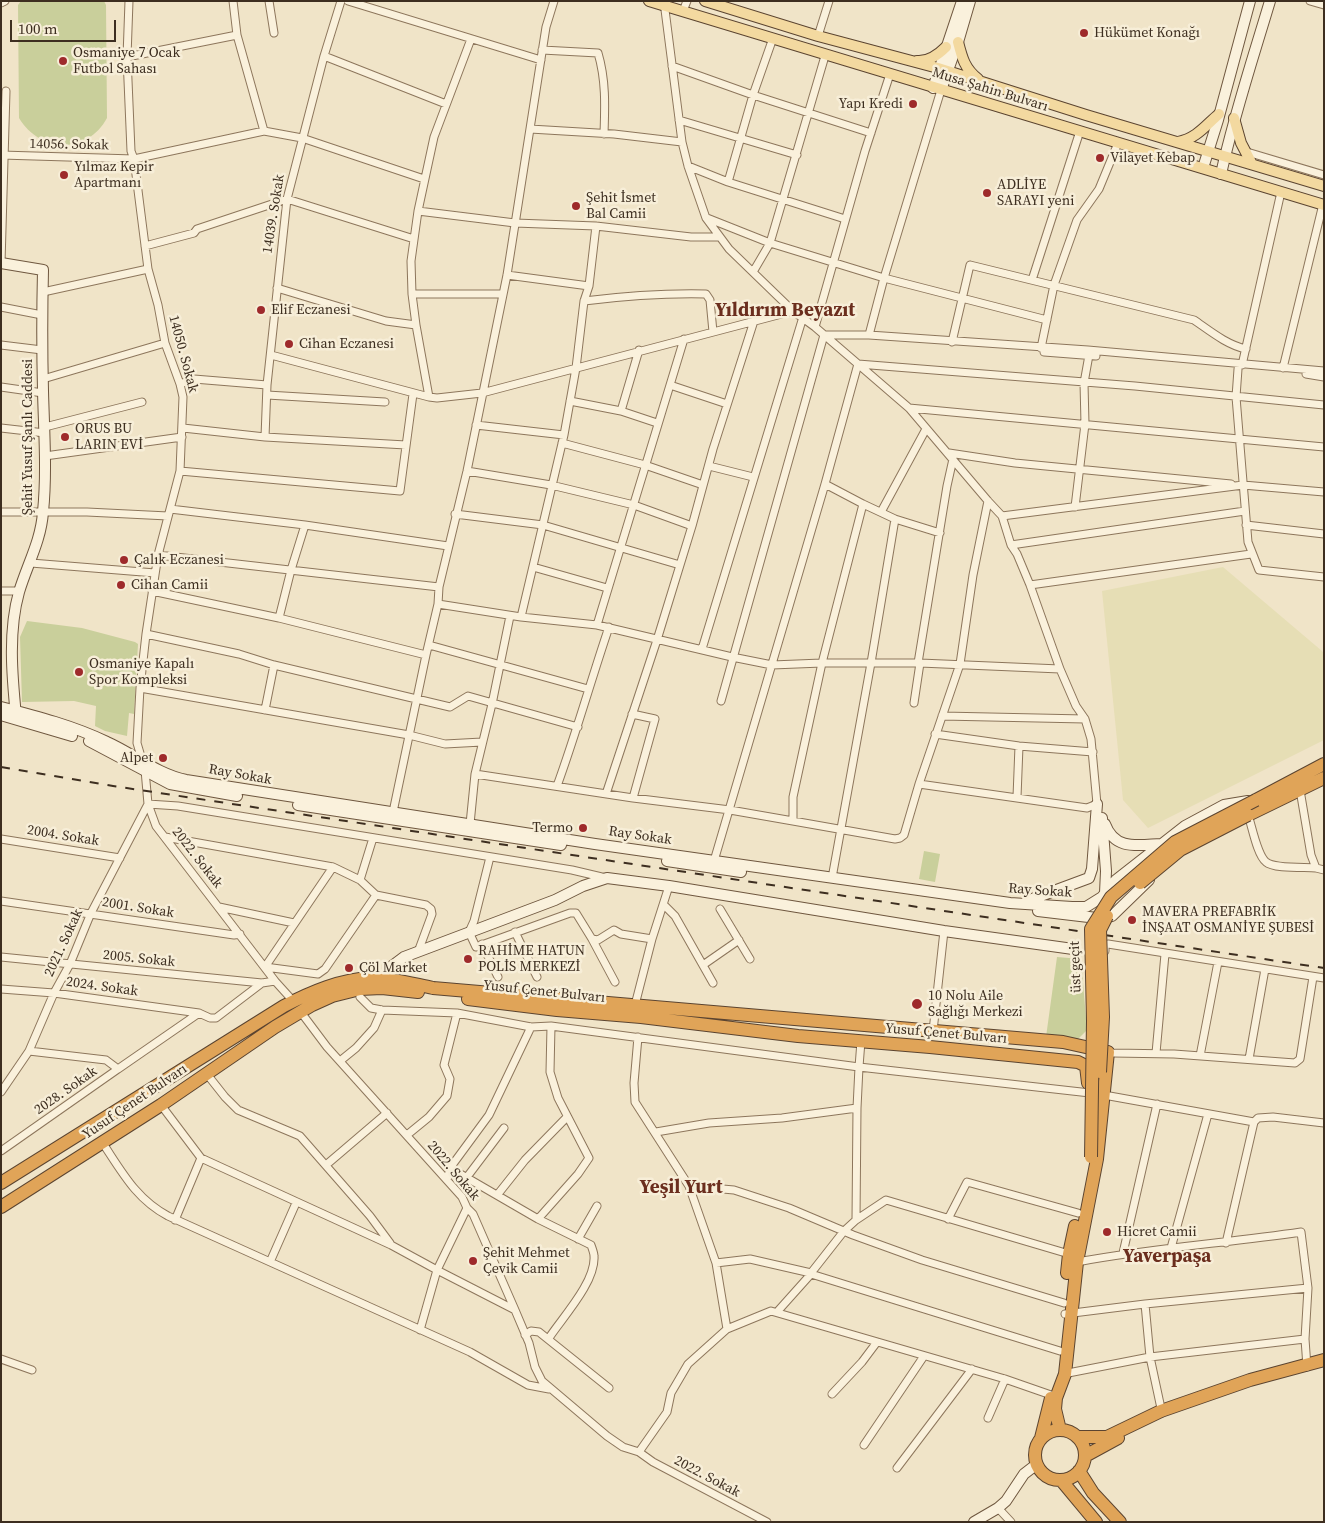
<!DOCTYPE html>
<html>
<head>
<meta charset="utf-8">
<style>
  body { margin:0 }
  #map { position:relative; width:1325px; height:1523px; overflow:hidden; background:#f0e4c8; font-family:"Source Serif 4",serif }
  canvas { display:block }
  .frame { position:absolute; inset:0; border:2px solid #3d2e20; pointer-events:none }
  .scale { position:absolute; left:10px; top:20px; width:106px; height:22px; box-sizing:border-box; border:2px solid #3d2e20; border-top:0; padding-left:6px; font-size:15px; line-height:18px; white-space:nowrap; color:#3d2e20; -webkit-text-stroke:4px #f7eed8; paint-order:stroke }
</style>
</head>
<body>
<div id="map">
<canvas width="1325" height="1523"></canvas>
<div class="frame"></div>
<div class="scale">100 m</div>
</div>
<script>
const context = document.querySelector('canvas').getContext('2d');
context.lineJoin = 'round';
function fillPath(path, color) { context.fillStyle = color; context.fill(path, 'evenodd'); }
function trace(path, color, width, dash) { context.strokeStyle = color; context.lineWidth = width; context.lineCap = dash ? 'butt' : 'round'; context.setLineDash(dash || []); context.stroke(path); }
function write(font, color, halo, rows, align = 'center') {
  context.font = font + ' "Source Serif 4",serif'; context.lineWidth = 5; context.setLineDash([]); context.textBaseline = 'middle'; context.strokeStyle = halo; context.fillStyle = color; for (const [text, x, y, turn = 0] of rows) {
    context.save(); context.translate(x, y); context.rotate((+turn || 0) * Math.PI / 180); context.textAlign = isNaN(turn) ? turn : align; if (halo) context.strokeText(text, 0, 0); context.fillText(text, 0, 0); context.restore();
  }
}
const farmland = new Path2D(`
  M1223 567 1322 651 1324 654V740L1148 828 1123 800 1102 591Z`);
const green = new Path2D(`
  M21 1H104L106 5 107 118C87 155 40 153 19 118L18 5Z
  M27 621 82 628 135 642 138 644 134 714 129 713 127 736 105 731 95 726 96 706 74 701 22 702 20 637Z
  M924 851 940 854 935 882 919 879Z
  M1057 957 1081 959 1087 1030 1078 1039 1046 1037Z`);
const street = new Path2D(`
  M129 1 127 57 131 151 134 159 148 269 158 305 165 343 180 384 183 397 180 471 158 555 146 634 140 688 137 743 145 770 148 804 156 826 275 981 294 1002
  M233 1 237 35 264 131
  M269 1 274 33
  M348 1 541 60
  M1310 1 1324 5
  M664 2 682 142 688 166 706 218 729 249 793 311 815 327 909 408 988 501 1002 516 1011 545 1017 554 1030 585 1060 669 1076 706 1085 719 1091 739 1097 804 1087 808 919 784
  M1 3 5 1
  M683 11 687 1
  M818 36 829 1
  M542 50 598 53C606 80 605 106 604 134
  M324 56 446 104
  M127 57 237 35
  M672 66 753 95 871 133
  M679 120 797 155
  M530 129 614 134 682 142
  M1247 152 1324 175
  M1 155 134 159 264 131 302 138 424 179
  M688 166 728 182 845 219
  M728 182 753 95 773 38
  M418 211 515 223 596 226 691 237H719
  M707 218 770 243 884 278 1047 320
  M145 246 194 233 197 229 287 199 414 239
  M1 263 6 91
  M753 272 770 243 825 56
  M507 275 589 286
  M1032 280 1080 131
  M277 288 386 321 416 325
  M43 292 148 269
  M412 294H502
  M584 301C625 296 664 293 706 294L710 300 713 332
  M1 307 42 315
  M815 327 865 151 890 74
  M869 335 884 278 941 90
  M952 342 970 265 1194 320C1210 331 1227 345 1246 349
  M1 345 42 350
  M1041 348 1054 285 1077 220 1099 189 1118 143
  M1044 352 1096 356
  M271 355 429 397 437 398 482 393 793 311
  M1242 365 1281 192
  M1283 368 1323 204
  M1238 369 1236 397 1248 542 1259 570 1324 577
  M1306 374 1324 377
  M43 379 165 343
  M180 384 194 379 267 385
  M670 385 727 404
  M1 387 43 393
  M267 395 385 402
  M429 397 416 325 412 294 411 261 418 211 434 137 471 39
  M570 401 621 411 657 423
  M909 408 1324 447
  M621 411 639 350
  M476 425 564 435
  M45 427 142 402
  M1 428 45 433
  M183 428 265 437 406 445
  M265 437 267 385 287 199 324 56 341 1
  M562 443 645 465 703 485
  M949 453 1015 463 1231 484
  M45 456 182 437
  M709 466 753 477
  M180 471 400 491 413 394
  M467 471 551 485 634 505 692 526
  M825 484 863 504 895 519 940 533
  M863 504 822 663 793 797V821L895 839 900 838 904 835 919 784 960 664 973 575 988 501
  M1075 507 1085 424 1084 383 1089 355
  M170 509 305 525 448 546
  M1 512H87L168 516
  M881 512 926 429
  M455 514 543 525 680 565
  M1002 516 1243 485 1324 492
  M1246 525 1324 534
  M1011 545 1245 511
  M158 555 439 587
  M31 563 155 573
  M533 567 607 588
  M1030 585 1251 554
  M1 591H19
  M152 591 279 618 426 655
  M438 604 521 617 597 625 732 657 772 665 822 663H920L1060 669
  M521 617 564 435 576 368 584 301 589 286 596 226
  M279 618 291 570 305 525
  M597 625 684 339
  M146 634 239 654 274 665 450 707 468 696 578 727
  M429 645 588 689
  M702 649 803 317
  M918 663 947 486 953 459
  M140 688 409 735 445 744 482 742
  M721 701 824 335H869L1088 350 1324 371
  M914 703 920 663
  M265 710 274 665
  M632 714 655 719 633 798
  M942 716 1085 719
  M935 734 1019 746 1093 752
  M475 774 633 798 730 810 793 821
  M557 786C576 734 591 680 609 627
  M1300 790 1311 855 1316 868 1324 870
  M606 794 657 640 692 526 713 449 754 321
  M1017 797 1019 746
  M148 804 178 806 572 870 606 878
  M393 812 426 655 438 604 439 587 467 471 507 275 546 27 554 1
  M1248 815C1252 826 1257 855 1266 862 1274 869 1305 867 1316 868
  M470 824 475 774 492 704 510 616
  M165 837 333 867 360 880 376 895 426 905 431 909 432 914 418 952
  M1 839 120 858
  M490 857 474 921 469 932 476 947 570 913H576L592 939 598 940 614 930 621 934 652 939
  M714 861 825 484 858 364 1135 386 1324 405
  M333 867 265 967 318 974 325 969 376 895
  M832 878 871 663 895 519
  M360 880 373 838
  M1 901 234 935 240 934
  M664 905 675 916 713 983
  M219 907 294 923
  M720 909 750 959
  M515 932 537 977
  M592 939 615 982
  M482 944 498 977
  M1105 951V945L1108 944 1324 978
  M1 957 262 983 275 981
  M703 965 739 940
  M1 989 54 993 199 1013
  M360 997 371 1008 382 1010 457 1013 531 1027 551 1026 859 1067 1090 1093
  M635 1005 652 939 669 886
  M300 1011 327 1047 462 1197 467 1208 473 1214 515 1310 529 1343 535 1367 542 1381 607 1436 623 1447 639 1452 653 1462 767 1522
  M933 1031 944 931
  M638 1037 634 1083 635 1102 689 1186 716 1263 727 1329
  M1108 1050V1052L1113 1053 1174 1054 1295 1063 1300 1059 1313 977
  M1156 1053 1165 954
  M1200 1056 1218 962
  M1249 1059 1265 969
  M340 1061 356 1048 374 1028 382 1010
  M118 1069 199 1013 210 1018H216L262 983
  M206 1073 225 1097 238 1110 300 1136 370 1216 390 1243
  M1 1092 29 1051 54 993 70 964 91 913 148 804
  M1104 1095 1254 1122
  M161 1105 201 1158 391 1245 437 1270 467 1208
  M656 1132 709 1123 782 1118 857 1108
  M407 1135 429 1117 447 1096 450 1079 444 1065 457 1013
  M102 1142C122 1172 136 1199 168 1216L470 1352 528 1385 549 1389
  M1 1151 118 1069 106 1060 29 1051
  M326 1165 387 1113
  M450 1168 489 1115 531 1027
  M467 1177 504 1128
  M447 1180 450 1168 538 1219 591 1245C592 1248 594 1253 594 1256 596 1282 562 1318 549 1338
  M689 1186 734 1190 789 1208 853 1235 922 1260 1064 1303
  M498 1194 525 1160 567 1117
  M538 1219 578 1174 589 1158 558 1098 550 1072 551 1026
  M948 1219 967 1182 1078 1213
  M175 1220 201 1158
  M856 1220 857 1108 859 1067 861 1041
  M578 1239 597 1206
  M1226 1243 1254 1122 1258 1118 1273 1117 1324 1123
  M1171 1248 1208 1114
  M1123 1253 1157 1104
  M270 1262 296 1203
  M1077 1262C1151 1248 1227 1243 1301 1232L1308 1288 1305 1339 1307 1367
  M716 1263 750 1259 811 1273V1274L1060 1351
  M811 1273 844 1231 856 1220 886 1200 1069 1254
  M1145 1304 1150 1357 1162 1413
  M777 1312 811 1274
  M1065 1314 1145 1304 1308 1288
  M420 1330 437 1270 515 1310
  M525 1335 531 1331 539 1332 609 1388
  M1 1359 32 1370
  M1063 1374 1150 1357 1305 1339
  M832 1394 862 1362 877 1342
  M988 1418 1005 1379
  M864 1445 924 1356
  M639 1452 667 1412 671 1393 688 1364 727 1329 771 1311 1005 1379 1051 1395
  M897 1468 972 1369
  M998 1508 1011 1522`);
const secondary = new Path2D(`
  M933 88 962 1
  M941 90 958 42 970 1
  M1203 168 1218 120 1250 1
  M1221 174C1234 115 1253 58 1270 1
  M1 263 43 270C42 311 42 351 43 391 44 432 47 472 43 512 41 541 27 565 19 592 8 631 12 676 16 716
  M1 707C36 716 74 726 107 742 134 754 157 774 186 780L595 844 1010 903 1072 907H1086L1102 897 1116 880 1185 826 1224 805 1248 801
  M1 715 72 736
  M89 741 170 784 237 796
  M298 805 561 845
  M1102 818 1106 871 1105 893
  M1105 824C1115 851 1138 845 1161 844
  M667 861 741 872
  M1027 901 1089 878 1092 869 1097 804
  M1038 911 1097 918 1112 916 1149 880
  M383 986 392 966 404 957 555 900 583 886 607 878 669 886 944 931 1073 949
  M974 1522 998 1508 1006 1501 1024 1474 1037 1464`);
const primary = new Path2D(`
  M649 1 1324 205
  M705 1 818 36 938 68 1086 115 1324 186
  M958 42C962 58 965 69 978 79
  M917 61C929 62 938 55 946 47
  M1234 118 1241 143 1252 164
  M1178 142C1197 138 1205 126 1219 114`);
const highway = new Path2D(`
  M1256 800 1324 764
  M1248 815 1324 778
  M468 999 557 1010 641 1017 798 1036 930 1047 1078 1062 1086 1066 1088 1083
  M1 1183 284 1006C311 992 341 979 372 978 392 978 413 984 433 988L1063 1042 1108 1052 1097 1159 1077 1262 1065 1374 1056 1398 1055 1409 1060 1430
  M1 1207 161 1105 275 1027 312 1005 332 996 360 989 382 988 418 992
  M1067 1273 1069 1254 1075 1226
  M1035 1455a25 25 0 1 1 50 0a25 25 0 1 1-50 0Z
  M1077 1437H1107L1161 1411 1250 1380 1324 1360
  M1041 1438 1051 1398
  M1085 1456 1118 1438
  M1079 1471 1093 1493 1120 1522
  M1061 1480 1096 1522`);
const rail = new Path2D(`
  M1 767 113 786 1324 968`);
const highwayBridge = new Path2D(`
  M1140 883 1180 850 1248 815
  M1100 1072 1103 1017 1100 930 1107 916
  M1091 1157 1093 1021 1091 929 1111 897 1175 842 1256 800`);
const markers = [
  [1084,33,5,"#9e2a2b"],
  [63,61,5,"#9e2a2b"],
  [913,104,5,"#9e2a2b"],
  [1100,158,5,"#9e2a2b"],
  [64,175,5,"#9e2a2b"],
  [987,193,5,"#9e2a2b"],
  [576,206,5,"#9e2a2b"],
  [261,310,5,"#9e2a2b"],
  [289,344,5,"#9e2a2b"],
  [65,437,5,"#9e2a2b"],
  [124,560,5,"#9e2a2b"],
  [121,585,5,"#9e2a2b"],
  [79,672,5,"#9e2a2b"],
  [163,758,5,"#9e2a2b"],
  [583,828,5,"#9e2a2b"],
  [1132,920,5,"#9e2a2b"],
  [468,959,5,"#9e2a2b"],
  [349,968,5,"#9e2a2b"],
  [917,1004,6,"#9e2a2b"],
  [1107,1232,5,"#9e2a2b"],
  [473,1261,5,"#9e2a2b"]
];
const poiNames = [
  ["Hükümet Konağı",1094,33],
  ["Osmaniye 7 Ocak",73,53],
  ["Futbol Sahası",73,69],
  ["Yapı Kredi",903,104,"right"],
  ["Vilayet Kebap",1110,158],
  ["Yılmaz Kepir",74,167],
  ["Apartmanı",74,183],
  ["ADLİYE",997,185],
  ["SARAYI yeni",997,201],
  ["Şehit İsmet",586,198],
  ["Bal Camii",586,214],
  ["Elif Eczanesi",271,310],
  ["Cihan Eczanesi",299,344],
  ["ORUS BU",75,429],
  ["LARIN EVİ",75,445],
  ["Çalık Eczanesi",134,560],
  ["Cihan Camii",131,585],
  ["Osmaniye Kapalı",89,664],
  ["Spor Kompleksi",89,680],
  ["Alpet",153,758,"right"],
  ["Termo",573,828,"right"],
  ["MAVERA PREFABRİK",1142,912],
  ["İNŞAAT OSMANİYE ŞUBESİ",1142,928],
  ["RAHİME HATUN",478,951],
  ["POLİS MERKEZİ",478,967],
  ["Çöl Market",359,968],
  ["10 Nolu Aile",928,996],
  ["Sağlığı Merkezi",928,1012],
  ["Hicret Camii",1117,1232],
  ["Şehit Mehmet",483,1253],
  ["Çevik Camii",483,1269]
];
const streetNames = [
  ["Musa Şahin Bulvarı",990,90,17],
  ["14056. Sokak",69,145,1],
  ["14039. Sokak",274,214,-81],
  ["14050. Sokak",183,354,75],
  ["Şehit Yusuf Şanlı Caddesi",28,437,-90],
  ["Ray Sokak",240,775,10],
  ["2004. Sokak",63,836,9],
  ["Ray Sokak",640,836,8],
  ["2022. Sokak",197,858,52],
  ["Ray Sokak",1040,891,4],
  ["2001. Sokak",138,908,9],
  ["2021. Sokak",64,943,-65],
  ["2005. Sokak",139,959,6],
  ["üst geçit",1076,967,-92],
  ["2024. Sokak",102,987,8],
  ["Yusuf Çenet Bulvarı",544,992,6],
  ["Yusuf Çenet Bulvarı",946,1034,5],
  ["2028. Sokak",66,1091,-35],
  ["Yusuf Çenet Bulvarı",135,1102,-34],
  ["2022. Sokak",453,1171,50],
  ["2022. Sokak",707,1477,28]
];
const districtNames = [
  ["Yıldırım Beyazıt",785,311],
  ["Yeşil Yurt",681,1188],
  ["Yaverpaşa",1167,1257]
];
fillPath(farmland, '#e6deb5');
fillPath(green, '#c9cf9b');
trace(street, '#8d765c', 9);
trace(secondary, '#6f573f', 12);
trace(primary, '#5b4430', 12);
trace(highway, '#5b4430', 14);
trace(street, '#faf1dc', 7);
trace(secondary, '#faf1dc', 10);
trace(primary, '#f3d9a0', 10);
trace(highway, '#e0a458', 12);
trace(rail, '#3d2e20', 2, [9, 9]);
trace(highwayBridge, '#5b4430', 14, []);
trace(highwayBridge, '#e0a458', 12);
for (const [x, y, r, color] of markers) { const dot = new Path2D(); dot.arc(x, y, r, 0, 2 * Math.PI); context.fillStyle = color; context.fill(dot); trace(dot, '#f7eed8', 2); }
write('14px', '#3d2e20', '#f7eed8', poiNames, 'left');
write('14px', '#3d2e20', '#f7eed8', streetNames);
write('bold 19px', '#6b2e1e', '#f7eed8', districtNames);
</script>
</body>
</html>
